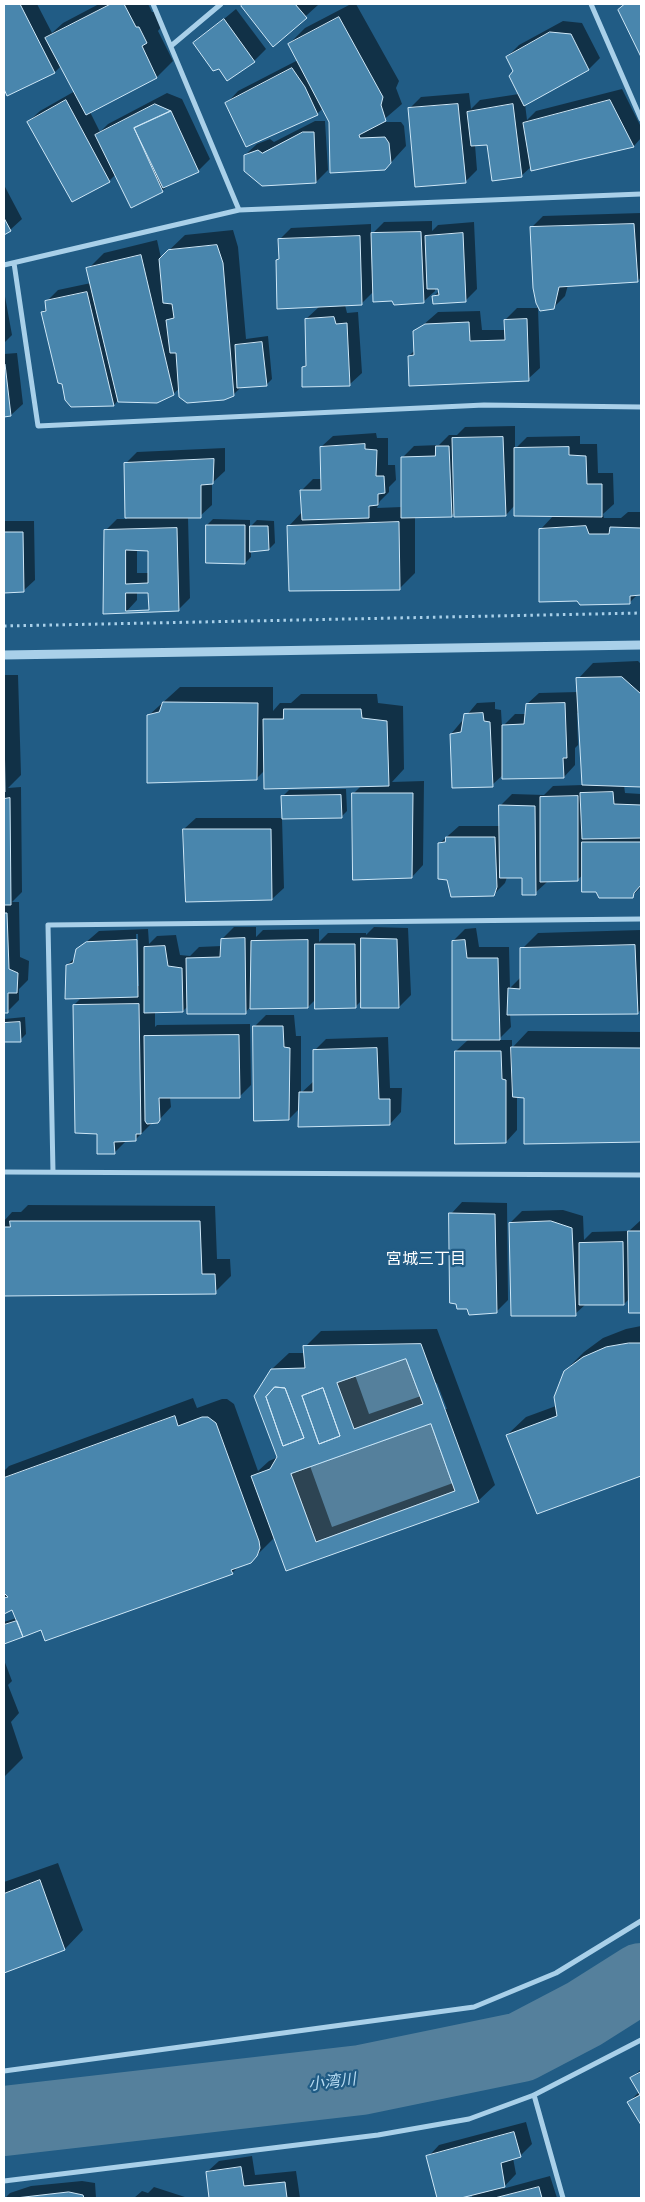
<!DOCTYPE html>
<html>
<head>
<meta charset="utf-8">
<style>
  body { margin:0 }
  #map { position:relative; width:645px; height:2202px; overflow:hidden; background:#215c85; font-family:"Sofia Sans Condensed",sans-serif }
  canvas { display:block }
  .frame { position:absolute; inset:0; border:5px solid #fff; pointer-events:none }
</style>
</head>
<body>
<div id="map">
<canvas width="645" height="2202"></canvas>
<div class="frame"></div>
</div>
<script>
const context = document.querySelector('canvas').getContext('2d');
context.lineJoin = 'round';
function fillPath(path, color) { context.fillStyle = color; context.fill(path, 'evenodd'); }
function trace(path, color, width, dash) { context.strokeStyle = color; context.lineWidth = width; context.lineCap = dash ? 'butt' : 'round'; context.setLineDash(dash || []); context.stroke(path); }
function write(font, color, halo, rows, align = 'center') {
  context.font = font + ' "Sofia Sans Condensed","Noto Sans JP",sans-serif'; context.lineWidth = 4.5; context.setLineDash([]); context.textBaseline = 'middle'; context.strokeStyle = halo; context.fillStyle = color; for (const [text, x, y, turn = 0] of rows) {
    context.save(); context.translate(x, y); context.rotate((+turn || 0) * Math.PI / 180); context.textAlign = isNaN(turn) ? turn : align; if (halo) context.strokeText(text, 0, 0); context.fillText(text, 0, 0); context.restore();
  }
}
const water = new Path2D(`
  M406 1359 423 1404 354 1429 337 1383Z
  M431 1424 455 1491 316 1542 291 1474Z`);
const shadow = new Path2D(`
  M4 4H37L52 33 63 23 99 4H148L152 12H155L162 26 158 31 173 61 157 77 90 112 100 132 108 124 167 93 182 99 210 159 198 171 170 184 162 191 116 174 109 181 28 122 40 111 75 91 61 66 55 72 8 94 4 86Z
  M245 4H318V5L274 45 243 6Z
  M351 4H356L399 81 396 88 402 104 381 122H401L404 126 406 146 385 169 330 121 323 108 317 114 227 103 238 91 298 60 289 44 305 28Z
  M626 4H641V54L619 10Z
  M236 9 266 49 254 61 220 68 195 43Z
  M563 21 582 23 600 58 589 69 525 104 527 120 536 111 622 89 641 127V138L634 146 532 169V166L521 176 489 144 475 145 477 170 465 182 409 109 421 97 469 93 471 109 480 100 519 94 514 72 507 57 519 45Z
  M315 121H325L328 170 316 182 245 155 257 144 270 139 274 142Z
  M4 185 22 219 10 230 4 234Z
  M641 213V277L638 281 568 285 565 296 553 308 531 228 543 216Z
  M432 221V231L438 225 474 222 477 289 465 301 433 297 440 290V288H435V291L423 302 374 291 361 304 345 305 347 313 358 312 362 373 350 384 303 368 307 363 306 319 320 306 277 260 280 257V239L291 228 371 224V235L384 222Z
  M233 230 238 247 246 339 268 336 272 379 266 385 242 386 233 395 180 388 173 394 119 399 114 405 42 312 47 308 46 302 58 290 91 283 88 269 104 253 157 240 161 258 185 235Z
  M4 291 12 335 4 343Z
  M517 308H538L540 368 528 379 409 356 415 350V332L438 312 480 311 482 330H506L505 320Z
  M17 353 23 404 11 415H4V354Z
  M515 426V449L527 437 580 436V444H597L598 473H613L614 504 603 514 604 518H621L628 512H641V594H638L629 603 540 530 554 515 515 505 506 515 455 512 451 516 415 517V573L399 589 288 527 302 512 301 491 313 479H322L321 447 333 436 376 433 377 438H388V465H395L396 480 389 487V492L380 501 377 508 402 507V458L414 446 439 445 449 435H457L465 427Z
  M225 448V471L212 483V505L200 516 188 517 190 598 178 610 149 592H137V600L126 612 105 531 117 519H127L125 464 137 452ZM137 549 149 550V573H137Z
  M213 519 250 520V527L257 520 274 521 275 543 269 549 251 551V557L245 563 207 525Z
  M4 521H34L35 580 23 591H4Z
  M638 661 641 664V785H624L625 793 641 794V887L632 896 584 874 577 880 547 882 535 893 523 877H507L505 883 493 895 440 843 459 826H501V805L512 794 544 795 553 786 583 785 579 713H577L578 745 575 748V765L564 777 504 774 492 785 451 734 477 703 495 702V709L501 710 502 727 515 714H527V704L539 693 578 692V679L593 663Z
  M4 675H18L21 775 8 788 21 787 22 892 12 902H19L20 957 29 961 28 980 19 989V1000L7 1012H4Z
  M180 687H273V711L280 703H291L301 694H377L378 703 403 706 404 769 392 782 424 781 423 865 412 877 353 794 362 785 265 770 256 779 148 716Z
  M346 789 347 811 341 817 283 796 289 790Z
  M196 818H282L284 888 272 899 184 829Z
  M234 927H256V937L263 930 319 929V942L328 933H366V935L374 927 408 928 411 995 399 1007 362 1000 355 1007 316 999 308 1007 251 1006 245 1013 188 1006 183 1011 155 1012V1027L157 1025 250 1024 251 1085 239 1097H170L171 1107 157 1122 152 1123 136 1139 127 1140 114 1153 98 1133 74 1005 82 997 67 965 76 957 77 950 99 931 148 929 149 944 157 936 176 935 180 955 190 956 199 947 222 946V939ZM136 934H138L139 986H137Z
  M476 928 479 947H509L510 988 522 976V949L538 933 641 930V1009L638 1013 510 1014 511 1027 498 1040H512V1048L528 1031 641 1032V1141L526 1143 525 1096H517V1130L506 1142 456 1051 469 1039 453 941 465 929Z
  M266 1015H294L296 1036H301V1093L314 1081V1051L326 1039 388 1037 390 1088H402L401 1112 390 1124 300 1108 289 1119 254 1027Z
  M25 1017 26 1034 20 1040 4 1041V1019Z
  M462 1202 507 1203 508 1300 496 1312 451 1214Z
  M28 1205 215 1206 217 1259H230L231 1276 215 1292 4 1295V1221L12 1212H21Z
  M563 1210 583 1216 584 1240 592 1232 629 1231 641 1220V1312H630V1298L624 1304H586L575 1314 510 1223 522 1211Z
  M641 1326V1475L538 1512 507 1435 526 1417 556 1406 565 1371 584 1352 603 1338 626 1329Z
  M437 1329 495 1485 479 1500 287 1569 275 1537 250 1562 240 1565 232 1573 42 1629 4 1642V1622L17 1618 13 1609 4 1613V1471L9 1466 193 1398 197 1408 222 1399H227L234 1404 258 1471 269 1461 278 1457 272 1369 289 1353H305V1347L321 1331ZM407 1357 421 1396 369 1414 355 1375ZM437 1383 447 1409H444L434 1384ZM432 1422 453 1483 332 1527 310 1466Z
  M4 1660 12 1681 8 1685 19 1713 11 1722 23 1758 4 1777Z
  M58 1863 83 1930 65 1949 4 1971V1882Z
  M641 2069V2122L629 2102 640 2091 632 2078Z
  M526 2122 532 2144 520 2156 513 2158 516 2174 502 2189 550 2176 557 2198H466L472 2197V2194L456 2198H439L428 2157 439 2145Z
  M252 2156 255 2175 296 2171 300 2198H210L207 2172 219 2161Z
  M82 2181 95 2183 96 2198H5L10 2193 31 2186Z
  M154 2187 188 2198H134L142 2191 148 2193Z`);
const river = new Path2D(`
  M4 2121 361 2080 521 2047 584 2014 641 1978`);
const building = new Path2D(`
  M4 4H20L55 73 7 96 4 89Z
  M111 4H124L136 27H139L147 43 142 46 157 78 86 115 45 38Z
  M243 4H295L307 18 273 47 241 6Z
  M625 4H641V57L618 10Z
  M339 17 383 97 381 105 386 121 359 135 360 138 385 137 389 143 391 163 385 170 330 173 329 122 288 44Z
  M224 19 255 62 227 81 219 69 213 71 193 43Z
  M550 32 571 34 589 70 524 106 509 76 513 71 506 57Z
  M292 68 305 87 318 115 246 147 225 103Z
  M66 100 110 182 72 202 27 122Z
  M610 100 634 147 531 171 523 123Z
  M155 104 171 111 134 128 163 192 131 208 95 135Z
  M458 104 466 183 415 187 408 108Z
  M513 104 522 177 492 181 487 145 471 146 467 112Z
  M171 111 199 172 163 188 134 128Z
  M303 132H314L316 183 262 186 244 171V155L258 150 262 153Z
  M4 218 11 231 4 235Z
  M634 224 638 282 559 287 554 309 540 311 536 303 533 288 530 227Z
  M421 232 424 303 394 305 392 301 373 302 371 233Z
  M463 233 466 302 433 304 432 296 439 295 438 289H427L425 236Z
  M360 236 362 305 277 309 276 260 279 259 278 239Z
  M217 245 223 263 234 396 224 400 187 403 179 397 176 353H170L166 320 174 318 172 304 163 303 159 259 168 250Z
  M141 255 174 395 157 403 118 402 86 268Z
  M87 292 114 406 71 407 65 400 62 384 58 383 41 312 46 311 45 301Z
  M334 317 336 324 347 323 350 386 302 387V367L306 366 305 319Z
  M527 319 529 381 409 386 408 356 414 355 413 331 425 324 469 322 470 341 505 340 504 320Z
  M262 342 267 386 237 388 235 345Z
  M4 364H5L11 416 4 417Z
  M503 437 506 516 454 517 452 438Z
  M365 444V449L377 450 376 476H384L385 493 378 494V505L369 506V518L302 520 300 490H321L320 447Z
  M436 446H449L452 517 401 518V457L435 456Z
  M569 447V455L586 456 587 484H602V517L514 516V448Z
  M214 459 213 484 201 485V518H125L124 463Z
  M399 522 400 590 289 591 287 526Z
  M206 525H245V564L206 563Z
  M250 526H268L269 550 250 552Z
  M586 526 589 534H609L610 527 641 528V595L630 596V604L580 605 577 601 539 602V529Z
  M177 528 179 611 103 614 104 530ZM126 550 148 551V583L126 584ZM126 593H148L149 610 126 611Z
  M4 532H23L24 592 4 593Z
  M622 677 641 694V787L582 785 576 678Z
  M163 702 258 703 257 780 147 783V715L159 712Z
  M565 703 567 758H563L564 778 502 779V725L524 724 526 704Z
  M284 709H361L362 718 387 721 389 786 264 789 263 719H283Z
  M483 713 484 721 490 722 493 787 452 788 450 734 461 732 464 714Z
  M4 725 5 792H4Z
  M613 792 614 804 641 805V838L582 839 580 793Z
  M352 793H413L412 878 353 880Z
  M341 795 342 818 282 819 281 796Z
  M578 796V881L540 882V797Z
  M10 798 11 905H4V799Z
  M499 805 535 806 536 895H522V878H500Z
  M183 829H271L272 900 186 902Z
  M446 837H495L497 887 494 896 451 897 447 880 438 879V843L445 842Z
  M582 842H641V885L634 893 633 898H599L596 892H582Z
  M4 913H7L9 969 18 973 17 993H8V1013H4Z
  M245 938 246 1014H187L186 958 220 957 221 939Z
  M361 938 397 939 399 1008H361Z
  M137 940 138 997 65 999 66 965 73 963 76 949 86 942Z
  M308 940V1008L250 1009 251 941Z
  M465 940 467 958H498L500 1040H452V941Z
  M315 944H355L356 1008 315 1009Z
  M635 945 638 1014 507 1015 508 988 520 989V948Z
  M165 946 168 966 182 968 183 1012 144 1013V947Z
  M139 1004 141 1134H136V1141L114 1142 115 1154H97V1134L75 1133 73 1005Z
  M20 1022 21 1042H4V1023Z
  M253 1026H283L284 1047 290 1048 289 1120 254 1121Z
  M239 1035 240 1098H159L160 1120 158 1123 147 1124 145 1121 144 1036Z
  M511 1047 641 1048V1142L524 1144V1098L513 1097Z
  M377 1048 379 1099H390V1125L298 1127 299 1092H313V1050Z
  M455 1051H501L502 1079 506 1080V1143L455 1144Z
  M449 1213 495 1214 497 1313 469 1315 467 1309H457L456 1304 450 1303Z
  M10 1221H200L202 1274H215L216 1294 4 1296V1227H10Z
  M551 1221 572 1228 576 1316H511L509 1223Z
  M628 1231H641V1313H629Z
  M623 1242 624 1305H579V1243Z
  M629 1343H641V1476L537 1514 506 1435 557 1416 554 1397 564 1371 583 1357 606 1347Z
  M421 1344 479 1502 286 1571 251 1476 270 1469 277 1457 254 1396 271 1369 305 1368 303 1346ZM406 1359 423 1404 354 1429 337 1383ZM275 1387 285 1388 304 1438 283 1446 266 1397ZM323 1388 340 1436 319 1444 302 1396ZM431 1424 455 1491 316 1542 291 1474Z
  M275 1387 285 1388 304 1438 283 1446 266 1397Z
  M323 1388 340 1436 319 1444 302 1396Z
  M175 1416 178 1426 202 1417H208L216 1423 259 1541 260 1548 257 1556 251 1563 231 1570 233 1574 45 1641 41 1630 23 1637 12 1610 4 1614V1598L8 1597 4 1593V1478Z
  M17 1621 23 1637 4 1644V1625Z
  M40 1880 65 1950 4 1973V1894Z
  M641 2072V2125L627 2102 640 2095 630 2078Z
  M514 2132 521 2157 501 2163 505 2187 461 2198H437L426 2156Z
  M241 2167 244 2186 285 2182 287 2198H209L206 2172Z
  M539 2187 542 2198H495Z
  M69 2192 83 2195 84 2198H16Z`);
const path = new Path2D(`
  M4 626 641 613`);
const minor = new Path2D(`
  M153 4 239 210
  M591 4 641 119
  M171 46 221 4
  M14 263 38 426 484 405 641 407
  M4 265 239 210 641 194
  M4 1172 641 1175
  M53 1172 48 925 641 919
  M4 2071 474 2007 556 1973 641 1921
  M534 2095 563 2198
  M4 2181 378 2135 469 2119 534 2095 641 2040`);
const tertiary = new Path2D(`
  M4 655 641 645`);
const neighbourhoodNames = [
  ["宮城三丁目",426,1260]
];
const waterNames = [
  ["小湾川",332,2083,-7]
];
fillPath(water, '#55809c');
trace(water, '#9dcdeb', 1);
fillPath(shadow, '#0007');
trace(river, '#55809c', 70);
fillPath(building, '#4986ad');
trace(building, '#cee7f7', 1);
trace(path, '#a9d0e9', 3, [2.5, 4]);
trace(minor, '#a9d0e9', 5);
trace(tertiary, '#a9d0e9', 9);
write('16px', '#fff', '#215c85', neighbourhoodNames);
write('italic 16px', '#b5daf1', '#215c85', waterNames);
</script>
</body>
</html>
